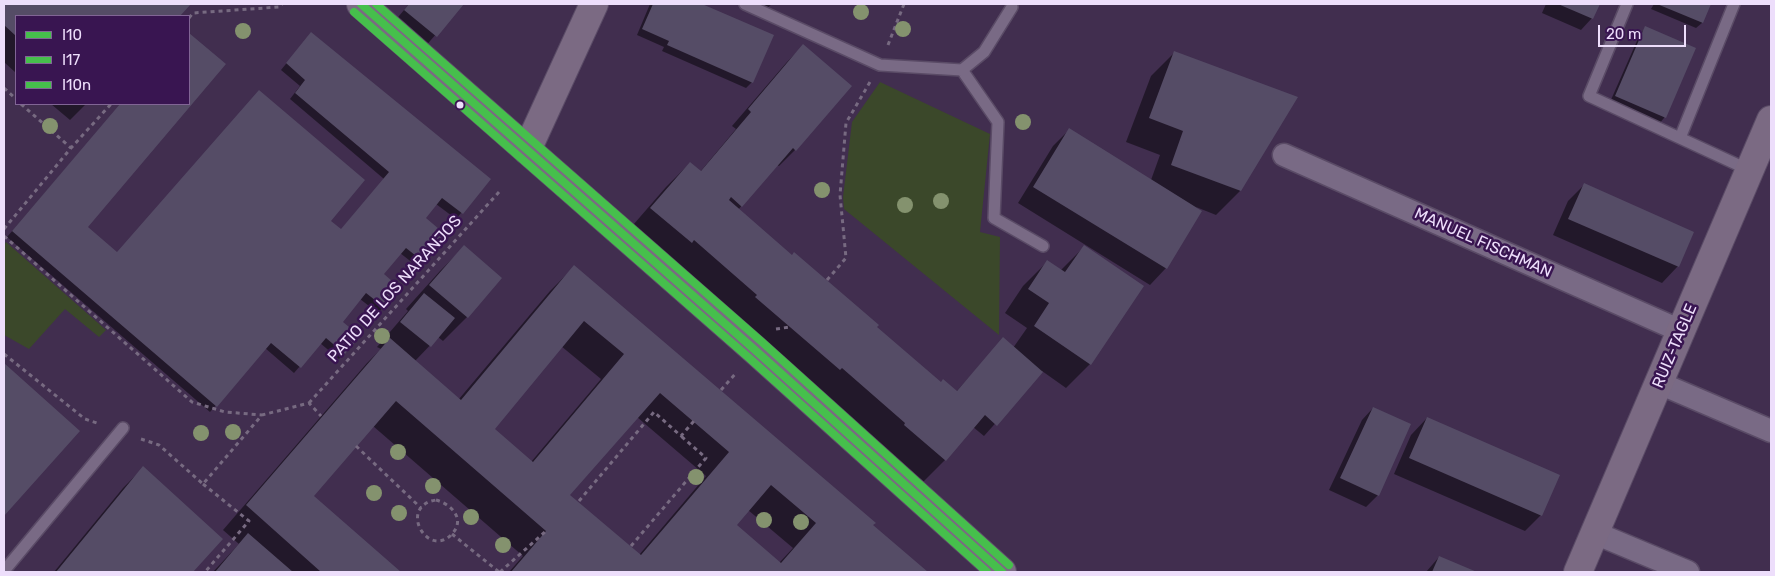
<!DOCTYPE html>
<html>
<head>
<meta charset="utf-8">
<style>
  body { margin:0 }
  #map { position:relative; width:1775px; height:576px; overflow:hidden; background:#412e4f; font-family:Rubik,sans-serif }
  canvas { display:block }
  .frame { position:absolute; inset:0; border:5px solid #eddefb; pointer-events:none }
  .legend { position:absolute; left:15px; top:15px; width:175px; height:90px; box-sizing:border-box; background:#391551; border:1px solid #816595; margin:0; padding:6px 9px; list-style:none; font-size:15px; color:#eddefb }
  .legend li { display:flex; align-items:center; gap:10px; height:25px }
  .legend b { width:25px; border:1px solid #816595 }
  .scale { position:absolute; left:1598px; top:25px; width:88px; height:22px; box-sizing:border-box; border:2px solid #eddefb; border-top:0; padding-left:6px; font-size:15px; line-height:18px; white-space:nowrap; color:#eddefb; -webkit-text-stroke:4px #391551; paint-order:stroke }
</style>
</head>
<body>
<div id="map">
<canvas width="1775" height="576"></canvas>
<div class="frame"></div>
<ul class="legend">
<li><b style="height:6px;background:#46bf4c"></b>I10</li>
<li><b style="height:6px;background:#46bf4c"></b>I17</li>
<li><b style="height:6px;background:#46bf4c"></b>I10n</li>
</ul>
<div class="scale">20 m</div>
</div>
<script>
const context = document.querySelector('canvas').getContext('2d');
context.lineJoin = 'round';
function fillPath(path, color) { context.fillStyle = color; context.fill(path, 'evenodd'); }
function trace(path, color, width, dash) { context.strokeStyle = color; context.lineWidth = width; context.lineCap = dash ? 'butt' : 'round'; context.setLineDash(dash || []); context.stroke(path); }
function write(font, color, halo, rows, align = 'center') {
  context.font = font + ' Rubik,sans-serif'; context.lineWidth = 5; context.setLineDash([]); context.textBaseline = 'middle'; context.strokeStyle = halo; context.fillStyle = color; for (const [text, x, y, turn = 0] of rows) {
    context.save(); context.translate(x, y); context.rotate((+turn || 0) * Math.PI / 180); context.textAlign = isNaN(turn) ? turn : align; if (halo) context.strokeText(text, 0, 0); context.fillText(text, 0, 0); context.restore();
  }
}
const green = new Path2D(`
  M880 82 990 134 980 232 1000 237 999 335 844 209 843 197 852 122Z
  M6 242 106 330 99 337 65 309 29 349 4 335V245Z`);
const shadow = new Path2D(`
  M4 4H189L178 16H16V73L4 62Z
  M409 4H462L424 48 394 22Z
  M650 4H699L772 36 752 82 746 88 662 51 664 47 637 35Z
  M755 4H772L766 9Z
  M1546 4H1599L1592 18 1581 30 1542 13Z
  M1654 4H1710L1702 23 1696 28 1651 9Z
  M1646 28 1694 49 1664 118 1659 124 1610 102 1640 34Z
  M311 33 489 180 456 219 436 204 424 219V262L418 267 400 253 382 274 399 289 378 313 360 299 341 322 344 353 339 359 320 343 294 373 265 348 210 412 7 237 121 104H189V35L224 64 86 227 117 254 329 222 340 231 384 179 290 99 300 86 281 70Z
  M803 46 850 86 795 150 779 166 777 165 738 210 940 383 956 392 1003 339 1013 348 1027 328 1005 313 1023 286 1047 262 1060 271 1084 247 1090 364 1066 388 1042 371 984 436 973 427 945 460 921 484 627 232 666 187 690 163 700 172 736 129 732 126 787 62Z
  M1175 52 1240 191 1216 215 1196 207 1201 211 1166 268 1150 285 1018 203 1053 146 1069 130 1151 180 1160 155 1126 142 1151 76Z
  M51 104H86L70 120Z
  M1584 185 1678 266 1662 283 1553 235 1568 201Z
  M464 247 467 317 443 341 438 337 415 361 459 399 550 291 574 267 925 572H509L523 556 373 426 312 496 399 572H213L239 544 223 530 367 363 381 349 377 347 408 311 406 309 440 271ZM561 346 601 379 531 462 493 429ZM637 417 706 476 639 555 569 495ZM748 510 793 548 779 563 735 525Z
  M4 365 78 431 4 514Z
  M1373 408 1378 495 1366 507 1329 490 1362 420Z
  M1427 418 1541 515 1525 531 1394 474 1411 435Z
  M143 468 221 539 192 572H54L123 488Z
  M1439 557 1474 572H1426Z`);
const building = new Path2D(`
  M4 4H191L180 16H16V36L4 25Z
  M409 4H464L437 37 404 10Z
  M653 4H702L774 35 753 83 667 45 669 41 642 29Z
  M1558 4H1600L1593 19Z
  M1657 4H1711L1703 23Z
  M1645 26 1696 48 1666 118 1615 96Z
  M311 32 491 179 463 214 442 198 426 218 446 235 425 263 406 248 384 274 401 289 385 308 366 293 343 322 360 336 345 354 326 338 301 368 271 343 217 407 12 231 120 104H189V33L226 64 88 227 117 252 259 90 365 180 331 221 341 229 389 172 295 93 305 80 286 63Z
  M803 44 852 86 796 151 793 148 742 207 731 197 729 200 792 255 794 252 879 325 877 327 941 382 943 379 957 391 1003 337 1043 372 997 426 985 415 946 461 904 425 905 423 842 368 840 370 755 297 757 295 694 240 692 243 650 208 690 162 701 171 751 112 748 109Z
  M1174 51 1298 97 1241 191 1171 165 1183 131 1149 118Z
  M1069 128 1202 211 1167 269 1033 187Z
  M1584 183 1694 232 1679 267 1568 219Z
  M464 245 502 278 468 318 429 285Z
  M1084 245 1144 286 1091 365 1034 326 1049 303 1028 289 1047 260 1065 272Z
  M574 265 876 523 873 525 928 572H511L546 531 396 401 314 496 401 572H321L246 505 390 338 461 400ZM584 321 624 354 533 462 495 429ZM660 393 729 452 641 555 570 495ZM771 485 816 523 781 563 737 525Z
  M424 293 455 318 431 347 400 322Z
  M4 363 80 431 4 516Z
  M1373 407 1411 424 1379 496 1340 478Z
  M1427 417 1560 475 1542 516 1409 458Z
  M143 466 223 539 193 572H56Z
  M248 533 293 572H215Z
  M1439 556 1477 572H1432Z`);
const path = new Path2D(`
  M189 18 193 13 279 7 282 4
  M888 45 904 4
  M4 88 16 99
  M21 104 71 148
  M4 229 71 148 111 104
  M4 236 192 402 225 412 262 415
  M827 280 846 258 840 195 846 123 870 82
  M776 329 790 327
  M4 354 85 419 100 424
  M721 390 737 372
  M309 403 499 192
  M141 439 159 445 203 484 262 415 309 403 321 416
  M356 446 421 508
  M203 484 249 521 205 572
  M436 500C451 504 466 519 452 534 428 560 397 506 436 500Z
  M579 501 654 412 681 436 694 421
  M452 534 499 572
  M631 546 706 458 681 436
  M500 572 546 531`);
const lane = new Path2D(`
  M745 4 880 65 962 70 984 52 1012 7
  M1627 4 1589 96 1749 170
  M962 70 998 122 994 218 1043 246
  M1680 138 1734 4
  M4 571 123 428`);
const street = new Path2D(`
  M1284 155 1681 331
  M1659 383 1771 431
  M1595 533 1688 572`);
const secondary = new Path2D(`
  M361 4 755 350 1002 572
  M527 150 594 4
  M1578 572 1771 120`);
const bus1 = new Path2D(`
  M361 4 755 350 1002 572`);
const bus2 = new Path2D(`
  M354 12 748 357 987 572`);
const bus3 = new Path2D(`
  M376 4 762 342 1009 565`);
const trees = [
  [861,12],
  [903,29],
  [243,31],
  [1023,122],
  [50,126],
  [822,190],
  [941,201],
  [905,205],
  [382,336],
  [233,432],
  [201,433],
  [398,452],
  [696,477],
  [433,486],
  [374,493],
  [399,513],
  [471,517],
  [764,520],
  [801,522],
  [503,545]
];
const markers = [
  [460,105,4.5,"#eddefb"]
];
const streetNames = [
  ["MANUEL FISCHMAN",1483,243,24],
  ["PATIO DE LOS NARANJOS",395,289,-48],
  ["RUIZ-TAGLE",1675,346,-67]
];
fillPath(green, '#3b482a');
fillPath(shadow, '#0007');
fillPath(building, '#554c66');
trace(lane, '#5a4b66', 14);
trace(street, '#5a4b66', 25);
trace(secondary, '#5a4b66', 30);
trace(path, '#776a81', 3, [4, 4]);
trace(lane, '#796a85', 11);
trace(street, '#796a85', 22);
trace(secondary, '#7b6a83', 28);
trace(bus1, '#46bf4c', 8);
trace(bus2, '#46bf4c', 8);
trace(bus3, '#46bf4c', 8);
context.fillStyle = '#84926e';
for (const [x, y] of trees) { context.beginPath(); context.arc(x, y, 8, 0, 2 * Math.PI); context.fill(); }
for (const [x, y, r, color] of markers) { const dot = new Path2D(); dot.arc(x, y, r, 0, 2 * Math.PI); context.fillStyle = color; context.fill(dot); trace(dot, '#391551', 2); }
write('16px', '#eddefb', '#391551', streetNames);
</script>
</body>
</html>
